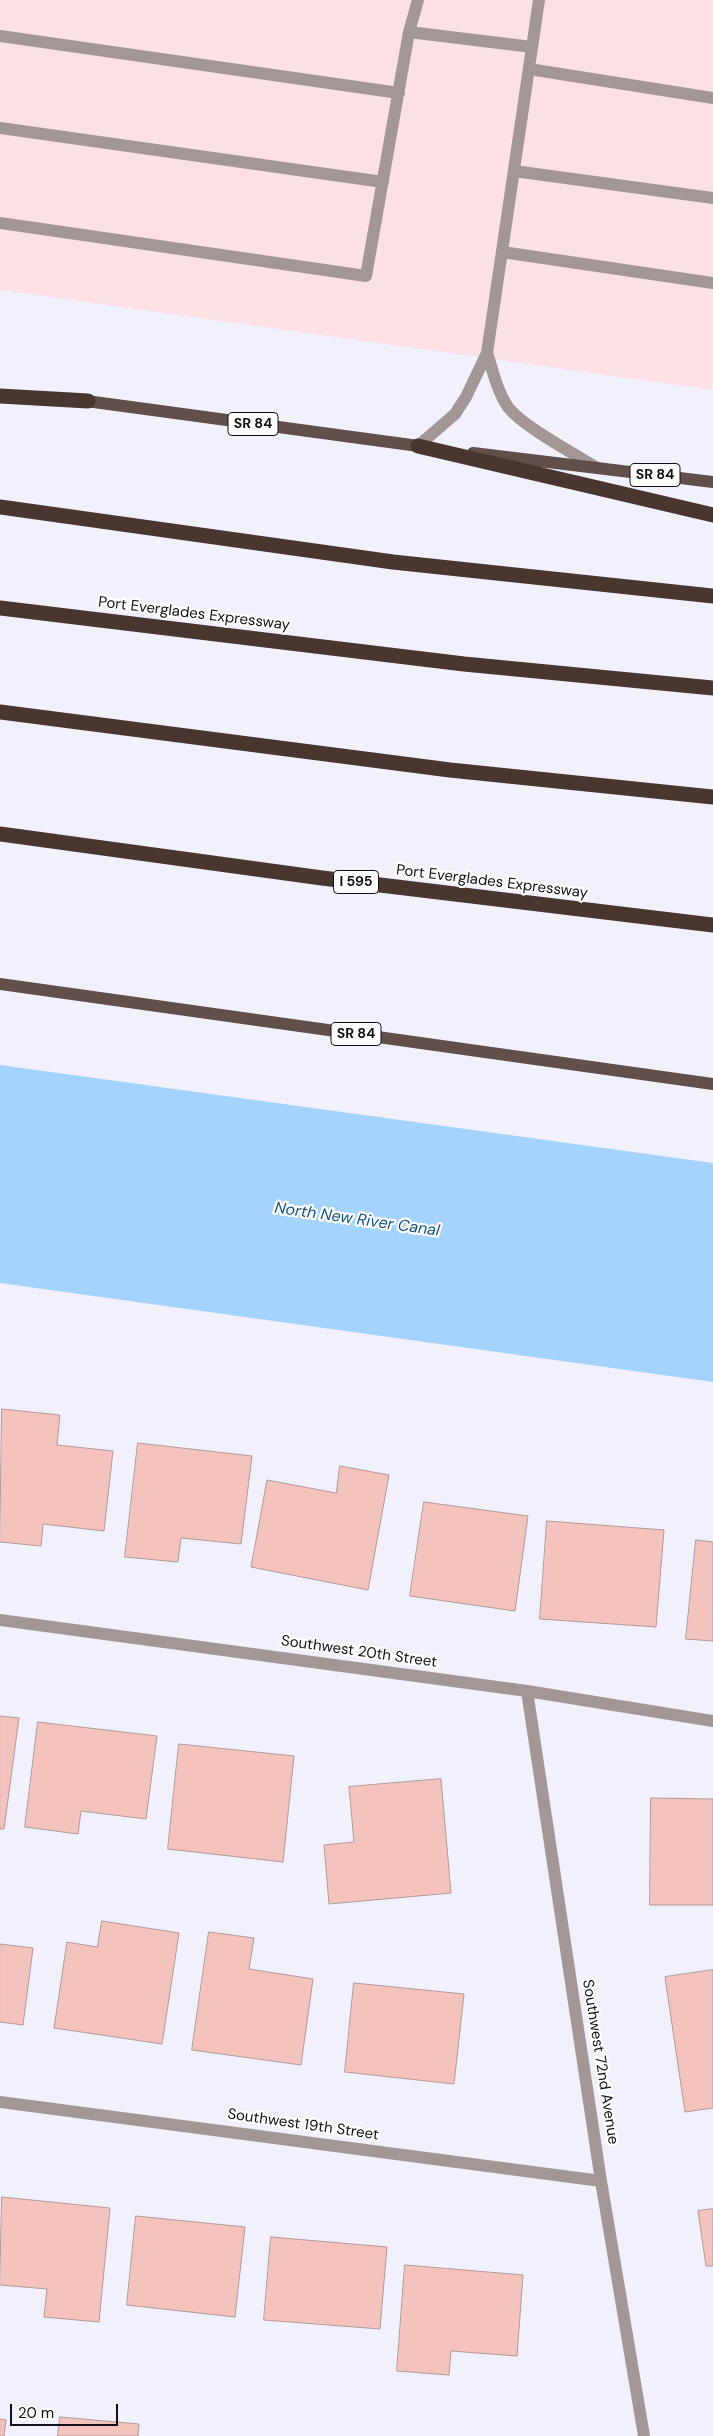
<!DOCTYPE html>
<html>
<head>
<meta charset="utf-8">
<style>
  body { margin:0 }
  #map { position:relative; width:713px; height:2436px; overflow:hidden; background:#f1f0fd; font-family:"DM Sans",sans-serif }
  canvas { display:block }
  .scale { position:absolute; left:10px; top:2404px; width:108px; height:22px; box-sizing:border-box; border:2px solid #100f16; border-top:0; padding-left:6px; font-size:15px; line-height:18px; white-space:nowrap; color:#100f16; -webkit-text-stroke:4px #fff; paint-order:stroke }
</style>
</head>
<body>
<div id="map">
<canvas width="713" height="2436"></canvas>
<div class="scale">20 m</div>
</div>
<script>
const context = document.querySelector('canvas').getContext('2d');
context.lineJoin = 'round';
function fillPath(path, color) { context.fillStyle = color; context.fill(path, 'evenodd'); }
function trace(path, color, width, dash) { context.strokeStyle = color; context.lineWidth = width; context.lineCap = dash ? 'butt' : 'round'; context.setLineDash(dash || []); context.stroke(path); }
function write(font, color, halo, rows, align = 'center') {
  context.font = font + ' "DM Sans",sans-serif'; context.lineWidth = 4.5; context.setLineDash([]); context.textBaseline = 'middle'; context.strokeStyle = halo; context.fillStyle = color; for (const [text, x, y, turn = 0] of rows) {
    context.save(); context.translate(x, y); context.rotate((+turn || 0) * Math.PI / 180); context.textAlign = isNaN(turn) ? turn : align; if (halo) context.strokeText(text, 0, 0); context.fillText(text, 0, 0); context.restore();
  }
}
const commercial = new Path2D(`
  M0 0H713V390L0 290Z`);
const water = new Path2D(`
  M0 1065 713 1163V1382L0 1283Z`);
const building = new Path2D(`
  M2 1409 60 1415 57 1445 113 1451 104 1531 43 1524 41 1546 0 1542Z
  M138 1443 252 1456 241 1544 181 1538 178 1562 125 1557Z
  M340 1466 389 1475 368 1590 251 1567 267 1480 336 1493Z
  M424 1502 528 1516 515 1611 410 1596Z
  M547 1521 664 1530 656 1627 540 1619Z
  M696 1540 713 1542V1641L686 1639Z
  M0 1716 19 1718 4 1829H0Z
  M38 1722 157 1736 146 1819 81 1811 78 1834 25 1827Z
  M179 1744 294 1756 283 1862 168 1849Z
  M441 1779 451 1893 329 1904 324 1845 354 1842 349 1787Z
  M651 1798 713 1799V1905H650Z
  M102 1921 179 1933 162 2044 54 2028 67 1942 97 1947Z
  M209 1932 254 1938 249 1969 313 1979 301 2065 192 2050Z
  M0 1944 33 1948 23 2025 0 2022Z
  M713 1970V2108L685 2112 665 1977Z
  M354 1983 464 1994 454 2084 345 2072Z
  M2 2197 110 2208 99 2322 44 2317 47 2289 0 2285Z
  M713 2209V2266H706L698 2211Z
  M136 2216 245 2227 235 2317 127 2305Z
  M271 2237 387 2247 380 2329 264 2320Z
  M405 2265 523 2275 517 2356 451 2351 449 2375 397 2371Z
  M60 2417 139 2424 138 2436H58Z
  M0 2419 6 2420 4 2436H0Z`);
const lane = new Path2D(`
  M409 32 532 47
  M0 36 399 93
  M529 69 713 98
  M0 128 383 182
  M514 171 713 198
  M0 223 366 276 409 32 418 0
  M502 252 713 283
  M487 353C493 371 497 391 508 407 522 426 575 454 597 468
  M418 446 455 414 466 397 487 353 539 0`);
const street = new Path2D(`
  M0 1620 527 1691 713 1721
  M527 1691 601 2181 644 2436
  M0 2102 601 2181`);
const primary = new Path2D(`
  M79 400 426 447
  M473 453 713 482
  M0 984 713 1084`);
const highway = new Path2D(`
  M0 396 88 401
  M418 446 713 515
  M0 507 393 562 713 596
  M0 608 464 664 713 688
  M0 712 450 770 713 797
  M0 834 322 878 713 925`);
const shields = [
  [253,424,50],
  [655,475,50],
  [356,882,45],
  [356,1034,50]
];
const shieldNames = [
  ["SR 84",253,424],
  ["SR 84",655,475],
  ["I 595",356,882],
  ["SR 84",356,1034]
];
const streetNames = [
  ["Port Everglades Expressway",194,614,7],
  ["Port Everglades Expressway",492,882,7],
  ["Southwest 20th Street",359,1652,8],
  ["Southwest 72nd Avenue",600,2062,81],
  ["Southwest 19th Street",303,2125,8]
];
const waterNames = [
  ["North New River Canal",357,1220,8]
];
fillPath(commercial, '#fbe0e4');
fillPath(water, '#a4d4fe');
fillPath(building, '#f5c3be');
trace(building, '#b19997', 1);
trace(lane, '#a29795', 12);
trace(street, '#a29795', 12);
trace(primary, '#604f4b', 12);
trace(highway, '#493631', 15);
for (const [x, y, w] of shields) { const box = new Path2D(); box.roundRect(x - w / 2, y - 11.5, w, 23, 4); context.fillStyle = '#fff'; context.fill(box); trace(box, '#100f16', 1); }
write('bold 14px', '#100f16', null, shieldNames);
write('15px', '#100f16', '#fff', streetNames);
write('italic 16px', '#125584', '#fff', waterNames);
</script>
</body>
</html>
